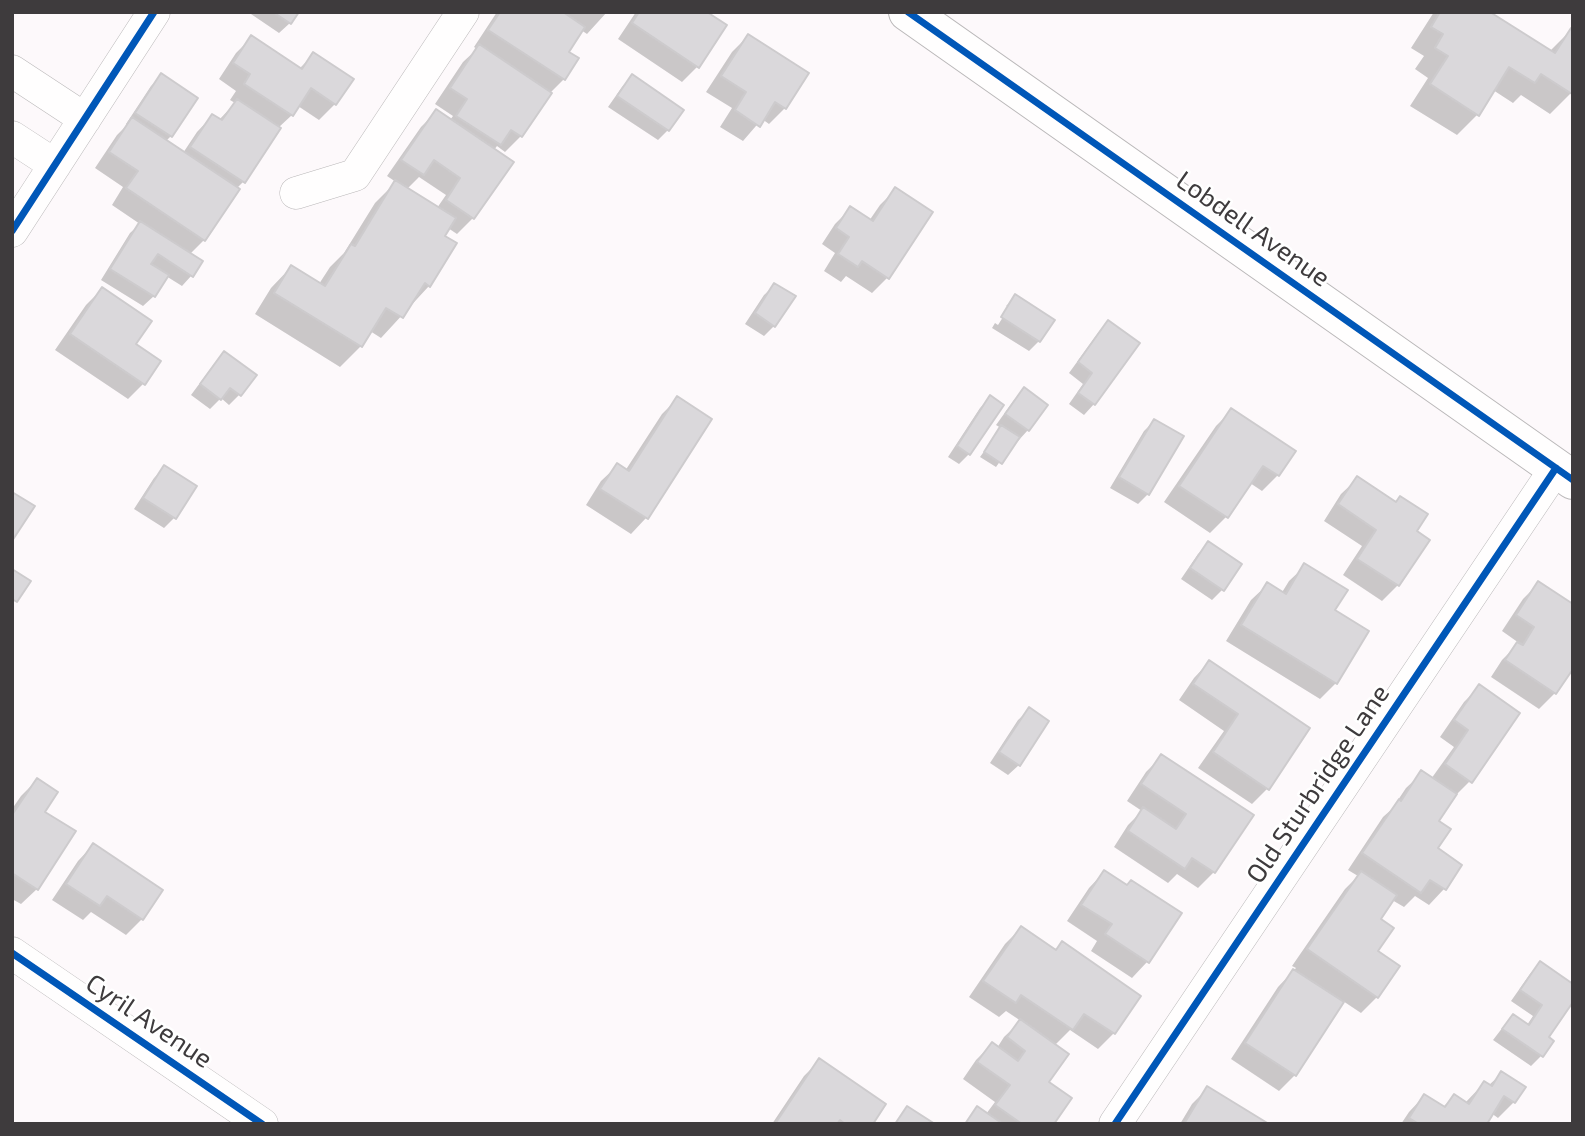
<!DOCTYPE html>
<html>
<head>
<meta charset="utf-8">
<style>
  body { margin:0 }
  #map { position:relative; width:1585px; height:1136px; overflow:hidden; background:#fdf9fb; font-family:"Exo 2",sans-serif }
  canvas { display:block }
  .frame { position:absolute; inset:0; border:14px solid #3e3b3d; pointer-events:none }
</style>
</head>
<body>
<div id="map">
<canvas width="1585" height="1136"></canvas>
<div class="frame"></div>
</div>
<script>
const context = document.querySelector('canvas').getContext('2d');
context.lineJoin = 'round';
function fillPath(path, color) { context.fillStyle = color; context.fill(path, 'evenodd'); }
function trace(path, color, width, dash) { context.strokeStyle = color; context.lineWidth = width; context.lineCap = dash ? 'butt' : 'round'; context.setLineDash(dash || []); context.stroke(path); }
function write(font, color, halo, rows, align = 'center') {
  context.font = font + ' "Exo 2",sans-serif'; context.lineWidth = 5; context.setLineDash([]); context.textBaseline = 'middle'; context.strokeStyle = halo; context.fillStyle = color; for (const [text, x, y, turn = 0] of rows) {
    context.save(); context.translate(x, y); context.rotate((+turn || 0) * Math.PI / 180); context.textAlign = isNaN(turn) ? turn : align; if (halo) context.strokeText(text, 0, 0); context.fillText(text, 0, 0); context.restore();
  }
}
const shadow = new Path2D(`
  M248 12H297L290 23 279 33Z
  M497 12H607L587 34 581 30 567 52 564 79 549 94 521 136 505 152 497 146 494 150 511 162 473 218 457 234 448 228 443 237 429 286 381 338 370 331 361 346 340 367 255 314 271 288 291 267 319 284 330 267 344 253 375 203 396 182 387 176 421 127 437 111 450 120 453 116 435 104 463 62 477 49 474 47ZM419 177 446 195 437 208 407 189Z
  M636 12H704L698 66 682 82 618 39Z
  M1434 12H1487L1549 52 1571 30V93L1550 114 1521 95 1513 103 1493 90 1477 115 1457 135 1410 106 1428 78 1415 69 1424 56 1411 48Z
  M748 36 785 108 769 124 762 119 743 141 720 127 732 108 706 92 732 52Z
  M251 38 299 69 313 55 335 104 319 120 298 106 292 115 278 128 243 182 236 189 238 190 204 240 190 254 192 275 182 286 166 276 154 296 143 306 101 280 130 233 140 224 112 205 123 187 95 168 117 135 127 125 126 124 151 86 161 76 171 136 166 141 183 153 197 132 212 116 219 120 235 103 230 100 236 91 219 79 236 53Z
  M632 76 668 130 658 140 608 107 622 87Z
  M896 189 887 278 872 293 846 276 841 282 824 271 835 253 822 244 835 224 850 209 869 221 880 205Z
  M775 285 774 326 764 336 745 324 764 295Z
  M102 289 134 344 143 384 128 399 55 350 86 305Z
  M1016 297 1039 341 1029 351 992 328 995 323 998 325 1010 306H1006Z
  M1108 322 1094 404 1084 415 1069 404 1083 384 1069 373 1098 333Z
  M224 354 240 394 229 405 221 398 210 409 191 395 214 364Z
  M1025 390 1046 405 1028 430 1018 441 1016 439 996 467 980 457 1001 428 996 425 1014 400Z
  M990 398 969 454 959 464 948 457 980 408Z
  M677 399 710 420 646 518 631 534 586 505 601 481 617 466 625 471 662 414Z
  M1232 410 1278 475 1262 491 1250 483 1226 517 1210 533 1164 502 1216 426Z
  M1154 421 1148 494 1138 504 1110 488 1144 431Z
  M165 467 174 518 164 528 134 509 154 478Z
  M1357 479 1414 532 1398 585 1382 601 1343 575 1362 546 1324 521 1341 494Z
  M1209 543 1222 590 1212 600 1181 579 1198 554Z
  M1305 566 1333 611 1336 683 1320 699 1226 641 1251 600 1267 585 1281 594 1289 581Z
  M1539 583 1555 693 1539 709 1491 677 1502 660 1519 643 1502 631 1523 599Z
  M1209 662 1308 729 1268 788 1252 804 1198 768 1224 731 1179 700 1194 678Z
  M1480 686 1470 781 1454 797 1437 821 1435 849 1460 865 1444 889 1429 905 1415 896 1404 907 1392 900 1379 919 1376 951 1398 966 1377 997 1361 1013 1343 1001 1295 1075 1279 1091 1231 1059 1278 987 1296 968 1292 966 1345 889 1358 876 1348 870 1383 817 1392 809 1406 788 1422 773 1431 779 1454 747 1440 737 1464 702Z
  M1029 710 1019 765 1008 775 990 763 1018 720Z
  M1162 756 1214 872 1198 888 1177 874 1168 883 1114 847 1128 825 1142 811 1127 801 1146 772Z
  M37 780 43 812 37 889 21 904 12 899V809L21 796Z
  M93 845 161 890 142 919 126 935 91 912 83 920 52 900 78 861Z
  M1104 872 1127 887 1179 914 1147 962 1132 978 1091 951 1097 941 1067 921 1089 888Z
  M1021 928 1055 951 1139 996 1114 1033 1098 1049 1070 1030 1054 1046 1047 1082 1052 1124H964L977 1109 986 1114 995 1102 963 1079 976 1060 992 1044 997 1048 1004 1037 1021 1021 1006 1011 999 1017 969 997 1005 944Z
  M1540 963 1546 1038 1551 1041 1541 1056 1531 1066 1493 1040 1503 1027 1513 1016 1527 1025 1533 1016 1511 1001 1530 974Z
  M819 1061 871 1124H772L804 1076Z
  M1502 1073 1524 1087 1514 1102 1498 1118 1491 1113 1485 1124H1401L1409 1112 1424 1096 1442 1108 1454 1096 1465 1103 1484 1083 1488 1086Z
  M1208 1088 1266 1124H1180L1192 1104Z`);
const building = new Path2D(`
  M273 12H299L291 24Z
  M500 12H563L585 27 569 52 579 58 565 80 488 30Z
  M639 12H707L727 25 699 68 632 23Z
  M1440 12H1490L1555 53 1571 28 1573 29V93L1572 94 1541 74 1535 83 1509 67 1479 116 1430 84 1448 56 1435 48 1443 34 1431 27Z
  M748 34 809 73 786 109 775 102 760 127 735 110 746 92 721 76Z
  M251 35 302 69 313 52 354 79 336 105 311 88 293 116 244 84 250 74 233 63Z
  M479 44 552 93 522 137 511 130 501 145 456 116 467 99 450 88Z
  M161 73 198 98 172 137 135 113Z
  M632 74 684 110 669 131 617 96Z
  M237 99 281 128 245 183 190 147 212 114 222 120Z
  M436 109 514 162 474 219 446 200 460 178 434 160 424 175 401 160Z
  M132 117 240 189 205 241 126 188 138 171 109 152Z
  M395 180 456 218 445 236 457 243 430 287 425 283 403 318 386 308 362 347 274 293 291 265 325 286 351 244 355 246Z
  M895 187 933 212 889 279 862 261 858 267 838 254 849 237 836 228 850 206 873 221Z
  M140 221 203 261 193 277 158 254 151 264 169 275 155 297 110 269Z
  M774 283 796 296 775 327 755 313Z
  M102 287 152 321 136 344 161 361 145 385 70 334Z
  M1015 294 1055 320 1040 342 1001 317Z
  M1108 320 1140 343 1095 405 1078 393 1092 373 1078 362Z
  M224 351 257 375 241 396 230 388 221 400 200 384Z
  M1024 387 1048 405 1029 431 1005 414Z
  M990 395 1004 405 970 455 957 446Z
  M677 396 712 419 648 519 600 489 617 463 629 471Z
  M1231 408 1296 451 1279 476 1263 466 1228 518 1179 486Z
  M1154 419 1184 436 1149 495 1119 477Z
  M1001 425 1020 437 1002 464 984 452Z
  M164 465 197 486 176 519 143 498Z
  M1357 476 1396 502 1400 496 1428 514 1417 531 1430 540 1399 586 1357 559 1376 530 1338 504Z
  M12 492 35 506 12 541Z
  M1208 541 1242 564 1224 591 1190 568Z
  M1304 563 1348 590 1335 610 1369 631 1337 684 1241 625 1267 582 1286 594Z
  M12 569 31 581 17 602 12 599Z
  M1538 581 1573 604V669L1556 694 1505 660 1517 642 1523 645 1534 627 1516 615Z
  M1209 660 1310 728 1269 790 1213 752 1238 714 1193 684Z
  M1479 684 1520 713 1472 783 1445 764 1468 730 1454 720Z
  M1029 707 1049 721 1020 766 999 752Z
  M1161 754 1254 815 1215 873 1192 858 1185 869 1128 831 1143 807 1176 829 1186 814 1141 784Z
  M1421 770 1457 794 1439 821 1451 829 1438 848 1462 865 1446 890 1430 880 1421 893 1362 853 1399 799 1401 801Z
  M37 778 58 792 45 812 76 831 38 890 12 873V815Z
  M93 843 163 890 143 920 107 896 100 906 66 884Z
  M1104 870 1127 885 1131 880 1182 913 1149 963 1105 934 1112 924 1081 905Z
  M1361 871 1397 895 1381 919 1394 928 1378 951 1400 966 1378 998 1307 949Z
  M1021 926 1056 950 1062 941 1141 996 1115 1034 1084 1014 1073 1030 1021 995 1016 1003 983 981Z
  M1540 961 1573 984V1002L1549 1037 1554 1041 1543 1057 1502 1029 1513 1014 1529 1025 1542 1005 1520 990Z
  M1293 969 1344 1002 1296 1076 1245 1043Z
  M1020 1019 1069 1054 1049 1082 1072 1098 1054 1124H1022L995 1105 1010 1085 977 1062 992 1042 1018 1061 1025 1051 1007 1037Z
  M819 1058 886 1104 873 1124H845L840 1120 837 1124H775Z
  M1501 1071 1526 1087 1515 1103 1504 1096 1487 1124H1419L1409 1118 1424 1094 1445 1107 1454 1094 1469 1104 1484 1081 1492 1086Z
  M1207 1086 1269 1124H1184Z
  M907 1106 935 1124H895Z
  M977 1106 1003 1124H965Z`);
const minor = new Path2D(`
  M12 71 85 119
  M12 137 55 165
  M296 193 355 175 463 12
  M12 231 154 12
  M12 953 262 1124
  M1115 1124 1556 468`);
const major = new Path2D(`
  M908 12 1573 480`);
const cycleway = new Path2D(`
  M908 12 1573 480
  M12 231 154 12
  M12 953 262 1124
  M1115 1124 1556 468`);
const streetNames = [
  ["Lobdell Avenue",1253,229,35],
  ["Old Sturbridge Lane",1318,784,-56],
  ["Cyril Avenue",149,1021,34]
];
fillPath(shadow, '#0003');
fillPath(building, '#dad8db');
trace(building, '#cdcbcd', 2);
trace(minor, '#bab8b9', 33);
trace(major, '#bab8b9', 40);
trace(minor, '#fffefe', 32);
trace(major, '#fffefe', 38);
trace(cycleway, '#0057b8', 7);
write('26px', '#3e3b3d', '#fff', streetNames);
</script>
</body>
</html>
